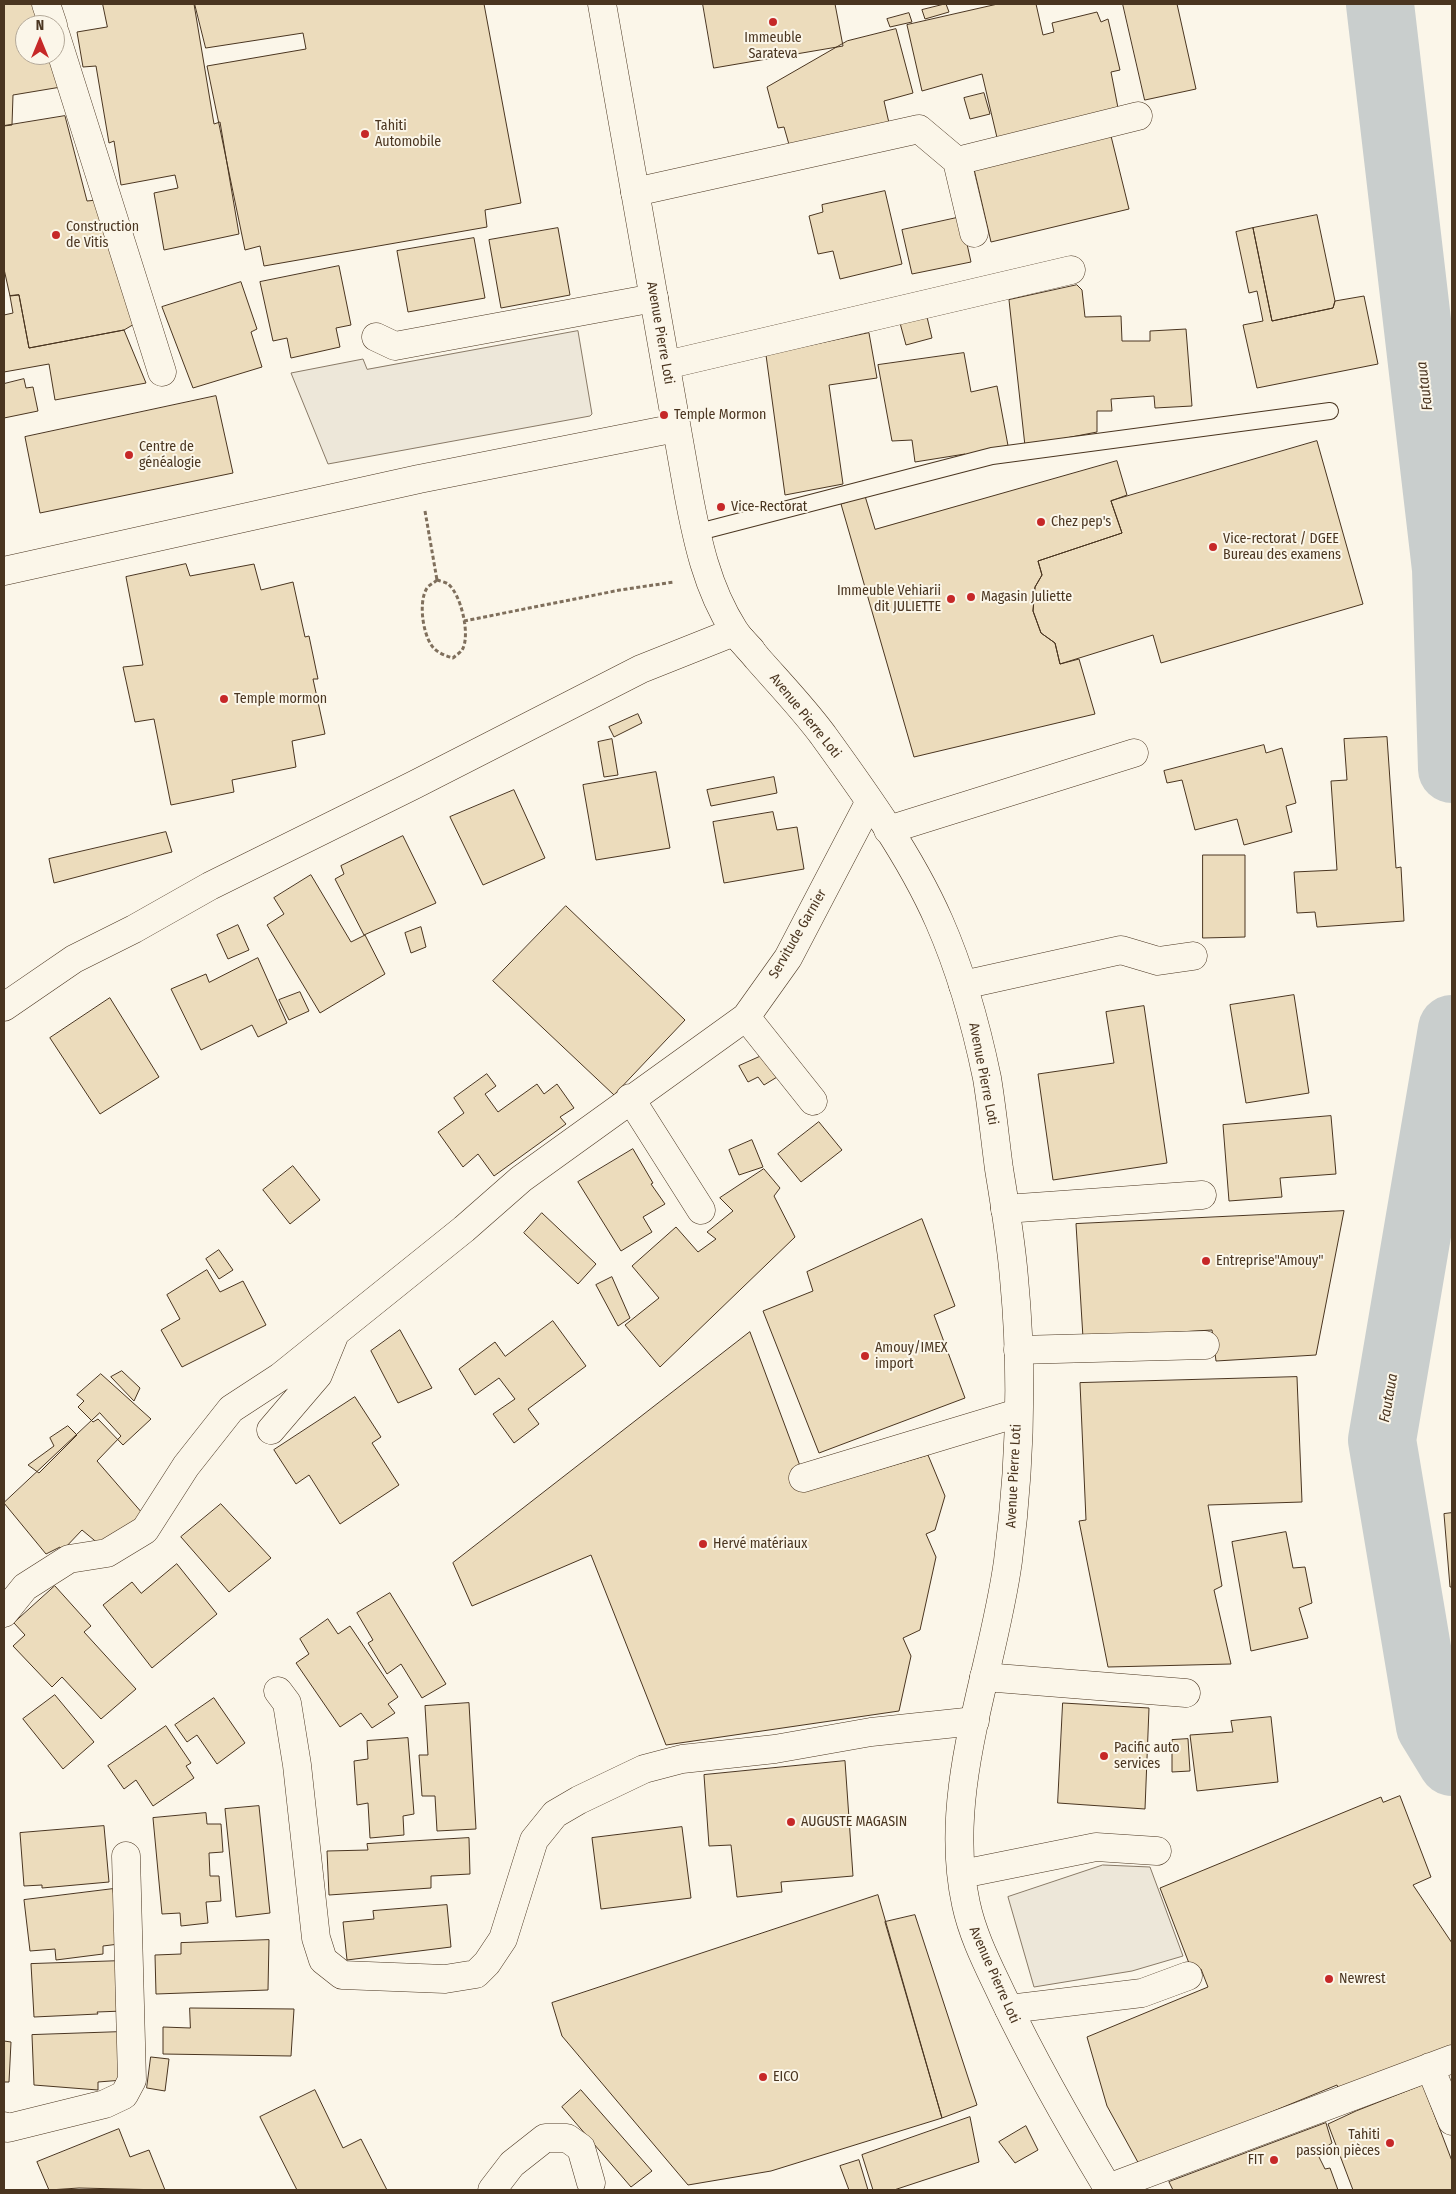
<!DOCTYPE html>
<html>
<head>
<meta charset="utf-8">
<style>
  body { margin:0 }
  #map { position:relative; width:1456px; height:2194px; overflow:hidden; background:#fbf6e9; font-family:"Fira Sans Condensed",sans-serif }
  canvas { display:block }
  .frame { position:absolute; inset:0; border:5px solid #4a3520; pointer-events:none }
  .north { position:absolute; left:15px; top:15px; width:50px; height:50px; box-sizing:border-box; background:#fbf6e9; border:1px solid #b4a999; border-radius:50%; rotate:0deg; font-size:14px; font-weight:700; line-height:20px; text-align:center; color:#4a3520 }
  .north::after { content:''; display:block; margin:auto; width:18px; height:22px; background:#c62828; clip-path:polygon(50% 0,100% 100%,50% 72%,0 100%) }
</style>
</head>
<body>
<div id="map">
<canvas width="1456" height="2194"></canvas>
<div class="frame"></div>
<div class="north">N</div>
</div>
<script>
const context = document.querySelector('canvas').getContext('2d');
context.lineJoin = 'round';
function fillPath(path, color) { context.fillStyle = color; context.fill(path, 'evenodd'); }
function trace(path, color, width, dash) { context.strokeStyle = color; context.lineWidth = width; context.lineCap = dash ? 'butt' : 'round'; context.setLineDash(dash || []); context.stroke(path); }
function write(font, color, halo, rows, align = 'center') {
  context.font = font + ' "Fira Sans Condensed",sans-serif'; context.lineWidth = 4; context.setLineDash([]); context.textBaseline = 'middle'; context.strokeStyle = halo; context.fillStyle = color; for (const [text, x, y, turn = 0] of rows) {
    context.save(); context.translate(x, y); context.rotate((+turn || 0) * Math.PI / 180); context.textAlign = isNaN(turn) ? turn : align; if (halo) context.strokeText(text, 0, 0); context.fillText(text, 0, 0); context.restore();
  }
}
const parking = new Path2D(`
  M578 331 592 414 590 416 328 464 291 373 363 359 367 369Z
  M1103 1865 1150 1867 1183 1956 1132 1971 1034 1987 1008 1897Z`);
const river = new Path2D(`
  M1380 4 1446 569 1452 769
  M1452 1029 1382 1440 1430 1726 1452 1762`);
const building = new Path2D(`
  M4 4H37L43 25H25V55H52L61 87 13 95 12 125 4 126Z
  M103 4H194L214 124 220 122 239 234 164 250 154 193 178 188 175 175 121 185 114 141 109 143 96 66 83 67 77 32 107 27Z
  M195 4H484L521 203 485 210 487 227 264 266 260 246 245 250 207 66 306 49 303 33 206 48Z
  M703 4H835L843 46 714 68Z
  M946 4 949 12 925 19 922 10Z
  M998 4H1036L1043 35 1054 32 1052 23 1097 12 1101 22 1108 19 1120 70 1111 72 1119 113 999 146 982 74 922 91 907 25Z
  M1123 4H1177L1196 89 1145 100Z
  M909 13 912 22 890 27 887 19Z
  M896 29 913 93 884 101 889 123 790 148 784 127 778 128 767 87 847 41Z
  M984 93 990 114 970 119 964 98Z
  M65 116 87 201 97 200 136 323 124 330 29 348 19 295 10 296 4 269V126Z
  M1111 136 1129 209 991 242 974 169Z
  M885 191 902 264 840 279 833 251 818 254 809 216 823 212 822 205Z
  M1317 215 1335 301 1333 308 1272 321 1253 228Z
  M961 217 971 262 912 274 902 230Z
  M558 228 570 295 501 308 489 240Z
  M1253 228 1272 321 1333 308 1335 301 1364 296 1378 364 1257 388 1243 325 1263 321 1257 291 1249 293 1236 232Z
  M474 238 485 298 408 312 397 251Z
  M339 266 351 325 336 328 340 347 291 358 287 338 273 341 260 282Z
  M241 282 257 329 251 332 262 367 193 388 162 307Z
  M1077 285 1082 290 1085 317 1121 316 1122 341H1150V331L1186 329 1192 406 1155 408 1154 396 1111 399 1112 411H1097V432L1025 446 1009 300Z
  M19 295 29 348 124 330 146 383 55 400 49 364 4 372V315L13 313 10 296Z
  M927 317 932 338 906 345 900 323Z
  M869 333 877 378 829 385 843 484 785 495 766 355Z
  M964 353 971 392 997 386 1009 451 966 458 965 454 915 462 912 440 892 441 878 365Z
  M24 379 26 388 33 387 38 411 4 418V384Z
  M216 396 233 473 40 513 25 437Z
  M1317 441 1363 604 1161 663 1153 635 1060 664 1055 643 1041 633 1033 611 1035 587 1042 575 1038 561 1122 533 1111 501Z
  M1117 461 1127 495 1111 501 1122 533 1038 561 1042 575 1035 587 1033 611 1041 633 1055 643 1060 664 1079 659 1095 714 914 757 841 504 865 496 875 529Z
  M186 564 190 576 254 564 261 590 293 582 305 637 309 636 318 679H313L325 734 292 741 296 767 232 780 234 792 171 805 154 719 135 722 123 667 143 665 126 577Z
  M638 714 642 723 614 737 609 727Z
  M1387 737 1396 868 1401 867 1404 921 1317 927 1315 912 1297 913 1294 872 1337 870 1331 781 1347 780 1344 739Z
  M612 739 618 775 604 777 598 742Z
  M1264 745 1266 753 1282 748 1296 803 1286 806 1292 832 1244 845 1237 819 1195 830 1182 780 1167 783 1164 771Z
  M656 772 670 848 596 860 583 785Z
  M774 777 777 793 711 806 707 790Z
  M514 790 545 858 483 885 450 817Z
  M773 812 777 830 797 827 804 869 724 883 713 822Z
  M166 832 172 852 54 883 49 859Z
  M403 836 436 903 364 935 335 879 344 874 341 866Z
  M1203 855H1245V937L1203 938Z
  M311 875 351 942 365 935 385 974 320 1013 267 925 284 914 274 898Z
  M566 906 685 1020 614 1095 493 981Z
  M238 925 249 950 228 959 217 935Z
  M421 927 426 947 411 953 405 933Z
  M258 958 287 1023 258 1037 252 1025 201 1050 171 989 206 974 209 982Z
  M300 992 309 1011 289 1020 279 1000Z
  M1294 995 1309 1093 1246 1103 1230 1005Z
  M110 998 159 1077 100 1114 50 1038Z
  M1144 1006 1167 1163 1053 1180 1038 1074 1114 1063 1106 1012Z
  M766 1054 782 1074 764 1085 758 1077 748 1082 739 1066Z
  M487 1074 496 1086 485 1094 498 1112 537 1084 544 1094 557 1084 574 1108 560 1117 566 1124 494 1176 478 1154 463 1167 438 1132 464 1113 454 1098Z
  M1331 1116 1336 1174 1280 1178 1282 1197 1229 1201 1223 1125Z
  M819 1122 842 1150 801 1182 778 1154Z
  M752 1140 763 1167 739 1175 729 1150Z
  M633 1149 653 1183 651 1184 665 1204 643 1217 652 1232 621 1251 578 1182Z
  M293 1166 320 1200 290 1224 263 1190Z
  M764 1169 780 1188 774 1196 795 1237 660 1367 625 1325 659 1298 632 1266 676 1227 698 1252 716 1239 707 1232 733 1211 720 1198Z
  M1344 1211 1316 1355 1216 1361 1212 1330 1083 1338 1076 1224Z
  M542 1213 596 1264 578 1284 524 1233Z
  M922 1219 955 1306 934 1315 965 1398 819 1453 763 1311 813 1291 807 1272Z
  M219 1250 233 1270 219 1279 206 1259Z
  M207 1270 220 1292 243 1281 266 1325 182 1367 161 1330 180 1319 167 1295Z
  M612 1277 630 1318 618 1326 596 1285Z
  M553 1321 586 1366 528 1409 539 1424 514 1443 493 1414 515 1399 499 1378 475 1395 459 1369 495 1342 505 1356Z
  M400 1330 432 1388 398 1403 371 1351Z
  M750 1332 809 1490 928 1455 945 1496 935 1530 926 1534 936 1557 920 1630 903 1638 911 1656 899 1711 666 1745 591 1555 472 1606 453 1563Z
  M122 1371 140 1388 134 1401 111 1377Z
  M101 1374 151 1419 123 1445 98 1419 93 1422 78 1407 84 1401 77 1395Z
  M1297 1377 1302 1502 1208 1505 1222 1586 1214 1590 1231 1664 1108 1667 1079 1521 1086 1520 1080 1383Z
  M355 1397 381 1437 372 1443 399 1485 340 1524 309 1475 296 1484 274 1450Z
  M100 1413 121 1436 97 1461 143 1514 106 1550 82 1530 63 1550 60 1547 46 1554 4 1503Z
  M68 1426 77 1435 39 1473 28 1465 54 1446 50 1438Z
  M221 1504 271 1558 229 1592 181 1537Z
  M1452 1513V1587H1450L1444 1514Z
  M1286 1532 1293 1568 1305 1567 1312 1603 1299 1608 1308 1638 1251 1651 1232 1542Z
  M177 1564 217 1614 152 1668 103 1605 132 1582 141 1593Z
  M55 1586 91 1626 84 1632 136 1689 101 1719 62 1677 52 1687 13 1646 25 1635 14 1623Z
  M390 1593 446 1684 422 1698 401 1664 387 1674 368 1643 373 1640 357 1613Z
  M328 1619 338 1634 350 1626 398 1697 388 1704 395 1713 372 1728 361 1713 340 1727 296 1663 309 1654 300 1639Z
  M55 1695 94 1742 63 1769 23 1719Z
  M214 1698 245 1743 217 1764 197 1735 187 1742 175 1725Z
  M469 1703 476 1829 437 1831 435 1796H422L419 1755H428L425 1706Z
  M1063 1703 1149 1708 1145 1809 1058 1803Z
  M1271 1717 1278 1782 1197 1791 1190 1735 1233 1732 1231 1721Z
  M166 1726 191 1763 186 1766 194 1778 153 1806 136 1780 124 1789 108 1766Z
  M408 1738 414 1814 403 1816 404 1835 370 1838 368 1803 357 1805 354 1761 368 1759 367 1741Z
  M1188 1739 1190 1771 1172 1772V1740Z
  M845 1761 853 1876 781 1882 782 1892 737 1897 731 1845 709 1846 704 1775Z
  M1400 1796 1431 1877 1413 1885 1452 1943V2050L1341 2097 1337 2085 1140 2166 1107 2106 1087 2037 1208 1987 1201 1969 1192 1971 1160 1888 1381 1797 1383 1802Z
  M259 1806 270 1913 236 1917 225 1809Z
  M206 1813 207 1824H221L223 1852 209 1853 210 1876H219L221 1901 206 1902 208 1923 181 1926 180 1913 162 1914 153 1818Z
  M104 1826 109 1882 42 1888V1885L24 1886 20 1833Z
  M682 1827 691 1898 601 1909 592 1838Z
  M469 1838 470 1874 431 1876V1888L329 1895 327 1851 368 1850 367 1844Z
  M113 1889 119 1944 103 1946V1954L56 1960 55 1949 30 1951 24 1900Z
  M878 1895 942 2118 771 2171 688 2185 562 2036 552 2003Z
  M447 1905 451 1947 347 1960 343 1922 374 1919 373 1911Z
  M915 1915 977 2105 942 2118 885 1922Z
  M269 1940 268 1990 156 1994 155 1955 181 1954V1943Z
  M121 1961 123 2011 97 2012 98 2014 34 2017 31 1964Z
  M190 2008 294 2009 291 2056 163 2054V2027L190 2028Z
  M121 2032 123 2080 98 2082V2090L34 2085 32 2035Z
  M4 2041 11 2042 9 2082H4Z
  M151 2057 169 2059 165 2091 147 2088Z
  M1423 2085 1452 2161V2190H1353L1328 2124 1356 2111Z
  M315 2090 343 2148 361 2139 387 2190H297L260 2117Z
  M581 2090 652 2171 631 2187 562 2107Z
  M970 2117 979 2162 894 2190H873L862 2155Z
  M1326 2123 1332 2143 1317 2153 1325 2169 1330 2168 1338 2190H1173L1169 2182Z
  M1026 2126 1038 2150 1015 2163 999 2142Z
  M119 2129 130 2157 149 2150 165 2190 79 2188 49 2190 37 2162Z
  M859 2160 868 2190H849L840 2166Z`);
const path = new Path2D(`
  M425 511 437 580
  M437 580C440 581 445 582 448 584 461 594 471 636 462 650 460 653 456 655 453 658 446 656 437 653 432 646 423 634 418 602 427 588 429 585 434 583 437 580Z
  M464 621 620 590 674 582`);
const service = new Path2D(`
  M695 533 992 456 1330 411`);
const minor = new Path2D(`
  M46 4 53 25
  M55 33 162 372
  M957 161 974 233
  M635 192 919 129 957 161 1138 116
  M376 337 395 346 654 298
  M666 365 1071 270
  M4 571 419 479 676 428
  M888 830 1134 753
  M963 985 1121 950 1158 961 1193 956
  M4 1007 74 959 134 929 210 886 414 785 641 669 734 632 751 650
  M746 1017 813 1101
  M630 1098 701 1210
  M1005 1209 1202 1195
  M1018 1350 1205 1345
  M271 1430 318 1375 334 1336
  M803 1478 1018 1413
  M4 1613 25 1587 69 1559 107 1553 145 1530 186 1466 231 1409 280 1377 464 1229 521 1179 746 1017 788 958 869 803
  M984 1677 1186 1693
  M278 1691 287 1703 297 1765 316 1938 323 1960 342 1975 445 1979 476 1974 487 1963 503 1939 534 1840 555 1814 579 1800 644 1769 682 1759 775 1749 871 1732 975 1721
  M962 1874 1096 1847 1157 1851
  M1009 2009 1142 1993 1188 1976
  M1430 2067 1452 2121
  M4 2126 8 2128 105 2104 124 2095 132 2080 126 1856
  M1108 2188 1452 2059
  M492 2190 512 2164 545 2138H567L581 2148 591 2183`);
const secondary = new Path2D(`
  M602 4 688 492C697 540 707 588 734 630 740 640 750 649 757 658 779 683 803 708 823 735 865 793 910 855 939 921 961 971 976 1025 987 1078 992 1108 995 1139 999 1169 1005 1205 1011 1241 1014 1278 1023 1372 1020 1468 1008 1561 993 1672 941 1791 966 1904 973 1937 989 1967 1003 1997 1035 2064 1071 2127 1109 2190`);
const markers = [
  [773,22,5,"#c62828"],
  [365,134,5,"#c62828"],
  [56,235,5,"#c62828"],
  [664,415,5,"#c62828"],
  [129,455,5,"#c62828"],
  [721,507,5,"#c62828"],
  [1041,522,5,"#c62828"],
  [1213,547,5,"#c62828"],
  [971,597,5,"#c62828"],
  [951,599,5,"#c62828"],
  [224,699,5,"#c62828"],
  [1206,1261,5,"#c62828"],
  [865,1356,5,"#c62828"],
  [703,1544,5,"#c62828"],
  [1104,1756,5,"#c62828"],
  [791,1822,5,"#c62828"],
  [1329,1979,5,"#c62828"],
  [763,2077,5,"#c62828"],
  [1390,2143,5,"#c62828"],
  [1274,2160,5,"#c62828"]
];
const poiNames = [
  ["Immeuble",773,38,"center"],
  ["Sarateva",773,54,"center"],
  ["Tahiti",375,126],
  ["Automobile",375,142],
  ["Construction",66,227],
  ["de Vitis",66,243],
  ["Temple Mormon",674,415],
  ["Centre de",139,447],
  ["généalogie",139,463],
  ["Vice-Rectorat",731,507],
  ["Chez pep's",1051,522],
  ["Vice-rectorat / DGEE",1223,539],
  ["Bureau des examens",1223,555],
  ["Immeuble Vehiarii",941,591,"right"],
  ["dit JULIETTE",941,607,"right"],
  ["Magasin Juliette",981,597],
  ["Temple mormon",234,699],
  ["Entreprise\"Amouy\"",1216,1261],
  ["Amouy/IMEX",875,1348],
  ["import",875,1364],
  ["Hervé matériaux",713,1544],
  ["Pacific auto",1114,1748],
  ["services",1114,1764],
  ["AUGUSTE MAGASIN",801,1822],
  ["Newrest",1339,1979],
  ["EICO",773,2077],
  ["Tahiti",1380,2135,"right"],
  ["passion pièces",1380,2151,"right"],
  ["FIT",1264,2160,"right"]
];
const streetNames = [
  ["Avenue Pierre Loti",660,333,80],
  ["Avenue Pierre Loti",805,716,51],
  ["Servitude Garnier",798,934,-60],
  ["Avenue Pierre Loti",983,1074,79],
  ["Avenue Pierre Loti",1014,1476,-87],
  ["Avenue Pierre Loti",994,1975,66]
];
const waterNames = [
  ["Fautaua",1425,386,-97],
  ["Fautaua",1389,1398,-80]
];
fillPath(parking, '#ede7d9');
trace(parking, '#887966', 1);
trace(river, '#c9cecd', 68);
fillPath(building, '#ecdcbc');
trace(building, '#4a3520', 1);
trace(service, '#4a3520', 18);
trace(minor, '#4a3520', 29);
trace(secondary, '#4a3520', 29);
trace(path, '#7f6f5c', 3, [4, 2.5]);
trace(service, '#fbf6e9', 16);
trace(minor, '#fbf6e9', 28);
trace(secondary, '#fbf6e9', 28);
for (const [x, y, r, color] of markers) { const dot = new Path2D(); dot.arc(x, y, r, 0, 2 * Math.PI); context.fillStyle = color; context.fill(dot); trace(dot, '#fbf6e9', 2); }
write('14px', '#4a3520', '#fbf6e9', poiNames, 'left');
write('14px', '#4a3520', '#fbf6e9', streetNames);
write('italic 15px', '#4a3520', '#fbf6e9', waterNames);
</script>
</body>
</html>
